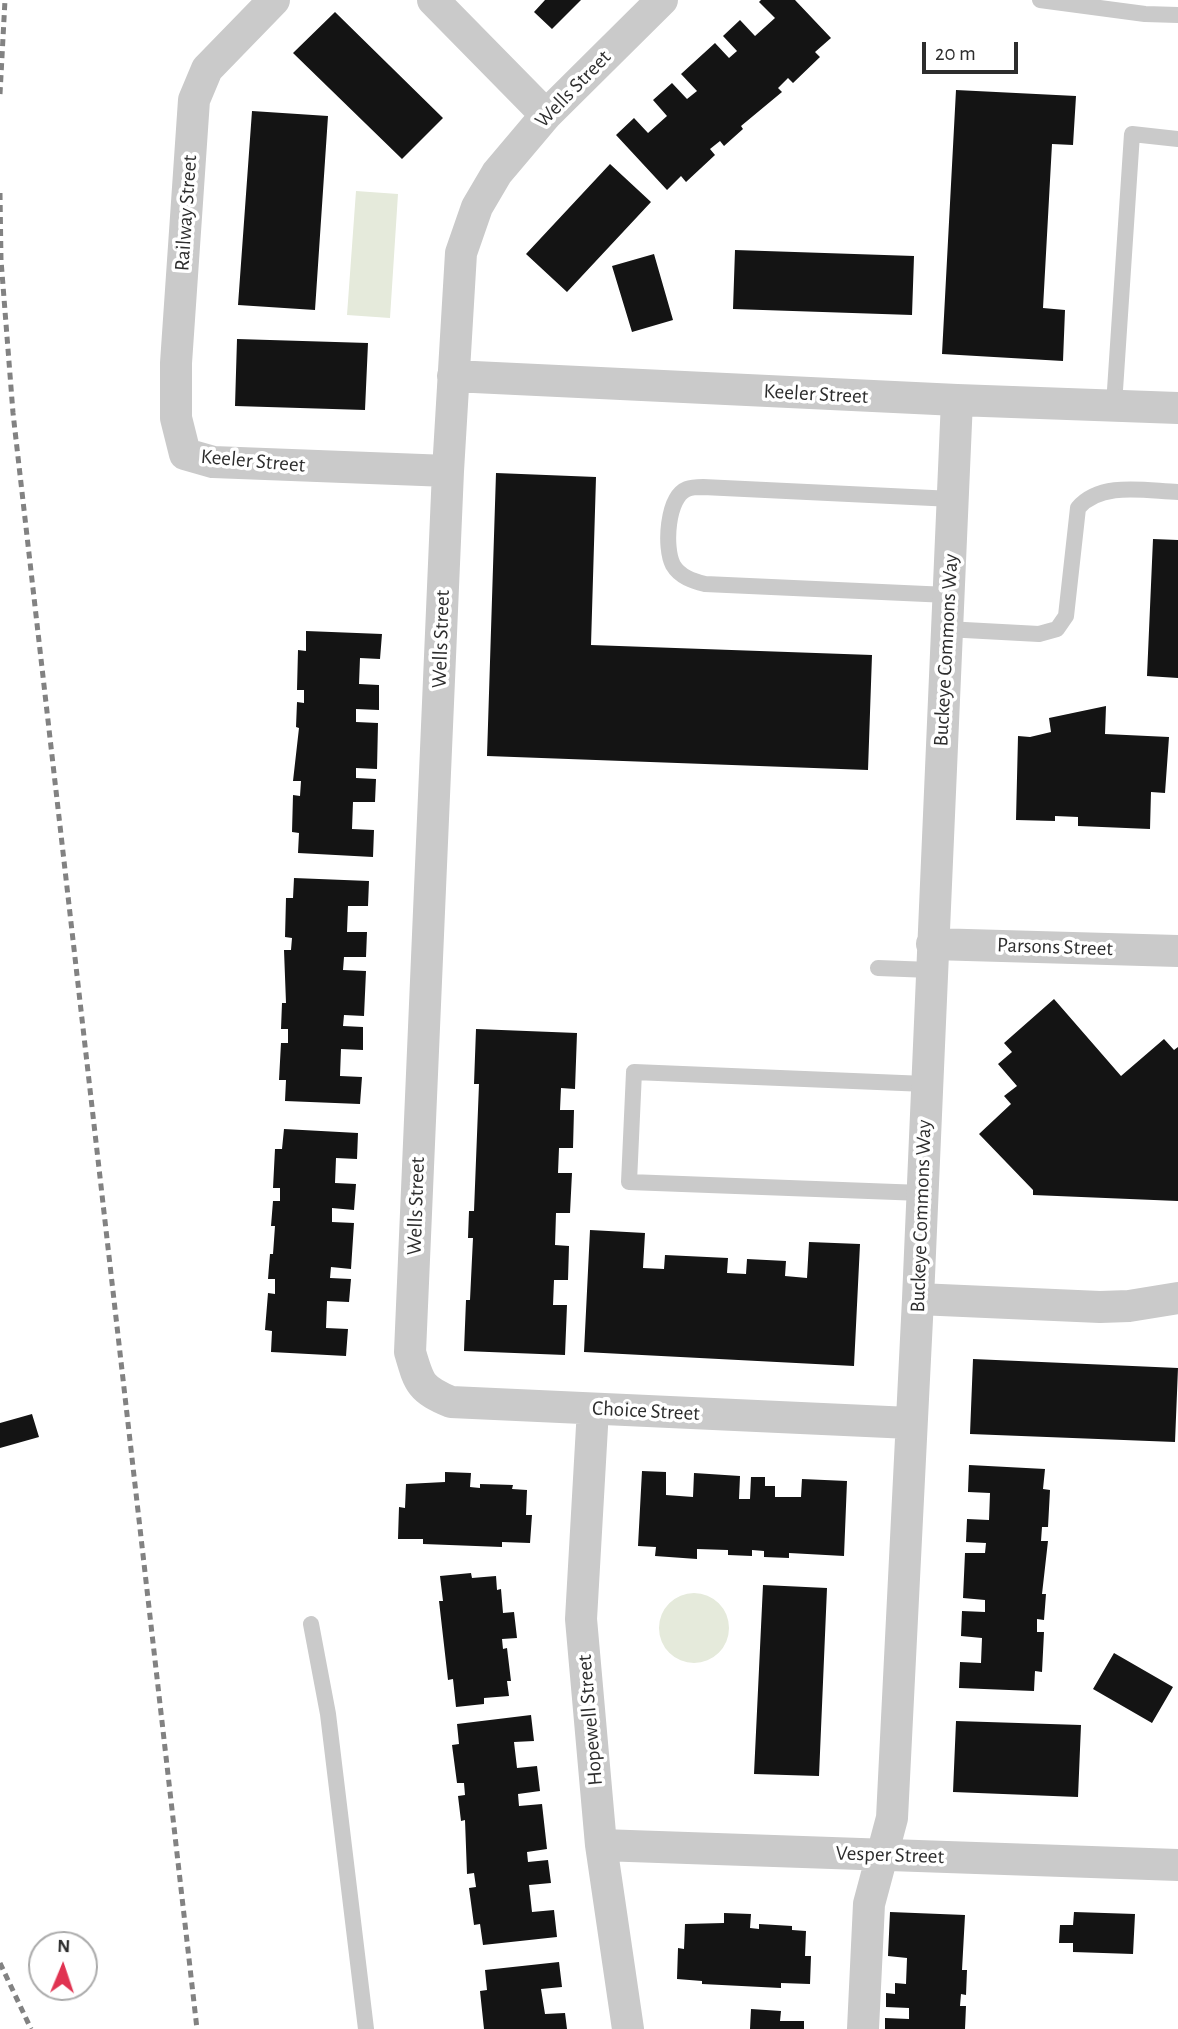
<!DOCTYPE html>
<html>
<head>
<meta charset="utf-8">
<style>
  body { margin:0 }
  #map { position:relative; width:1178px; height:2029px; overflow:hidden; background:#fff; font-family:"Alegreya Sans",sans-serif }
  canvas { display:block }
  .north { position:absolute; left:28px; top:1931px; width:70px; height:70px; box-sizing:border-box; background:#fff; border:2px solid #ababab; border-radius:50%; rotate:2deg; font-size:19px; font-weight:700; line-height:28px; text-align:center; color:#2d2d2d }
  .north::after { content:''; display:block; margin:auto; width:24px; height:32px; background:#e03351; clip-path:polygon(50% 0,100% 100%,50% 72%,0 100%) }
  .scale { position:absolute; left:922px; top:42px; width:96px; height:32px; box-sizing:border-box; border:4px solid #2d2d2d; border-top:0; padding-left:9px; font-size:21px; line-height:24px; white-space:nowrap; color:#2d2d2d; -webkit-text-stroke:5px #fff; paint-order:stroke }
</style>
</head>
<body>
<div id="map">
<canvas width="1178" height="2029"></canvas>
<div class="north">N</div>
<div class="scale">20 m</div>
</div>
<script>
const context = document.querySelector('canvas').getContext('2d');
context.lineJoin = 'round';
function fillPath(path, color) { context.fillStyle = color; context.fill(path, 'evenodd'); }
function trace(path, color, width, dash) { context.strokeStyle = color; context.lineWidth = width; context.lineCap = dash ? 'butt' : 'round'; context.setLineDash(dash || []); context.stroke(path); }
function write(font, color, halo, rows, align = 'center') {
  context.font = font + ' "Alegreya Sans",sans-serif'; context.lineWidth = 7; context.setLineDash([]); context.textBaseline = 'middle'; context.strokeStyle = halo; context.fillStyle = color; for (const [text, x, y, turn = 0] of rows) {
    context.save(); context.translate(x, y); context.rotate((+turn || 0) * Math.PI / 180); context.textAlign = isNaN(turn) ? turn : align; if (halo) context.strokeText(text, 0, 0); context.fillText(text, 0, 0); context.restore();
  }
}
const green = new Path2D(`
  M356 191 398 194 390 318 347 315Z
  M659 1628a35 35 0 1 1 70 0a35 35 0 1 1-70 0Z`);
const building = new Path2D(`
  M545 0H581L552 29 534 12Z
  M761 0H795L831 38 815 52 820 57 793 83 788 78 778 88 782 92 741 126 743 129 724 146 720 141 710 149 715 155 686 182 681 176 667 190 616 135 634 118 648 133 667 116 653 100 672 83 687 99 697 91 681 74 715 43 729 58 737 51 723 36 740 20 755 36 775 18 759 2Z
  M335 12 443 118 402 159 293 53Z
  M956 90 1076 96 1073 145 1052 144 1043 308 1065 310 1063 361 942 354Z
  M252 111 328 116 315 310 238 305Z
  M610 164 651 202 567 292 526 254Z
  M735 250 914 256 912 315 733 309Z
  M654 254 673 320 632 332 612 266Z
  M237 339 368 343 365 410 235 406Z
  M496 473 596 477 591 645 872 655 868 770 487 756Z
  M1153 539 1178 540V678L1147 676Z
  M306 631 382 634 380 659 360 658 359 684 379 685V710L356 709V722L378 723 377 769 356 768V778L376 779 375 802H353L352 829 374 830 373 857 298 853 299 833 292 832 293 795 300 796 301 781H293L299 728 296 727 297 702 304 703V690H297L298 650 306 651Z
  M1106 706 1105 734 1169 737 1165 793 1151 792 1150 829 1078 826V817L1055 816V821L1016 820 1018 736 1030 737 1051 732 1049 718Z
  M294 878 369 881 368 906H348L347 932H367L366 957H344L343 970 366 971 364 1016 344 1015 343 1026 363 1027V1050L341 1049 340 1076 362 1077 360 1104 285 1101 286 1080H279L281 1043H288V1029H281L282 1003H286L284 950H291L292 938 285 937 286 898H293Z
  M1054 999 1121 1076 1164 1039 1174 1050 1178 1047V1201L1033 1195V1190L979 1134 1011 1104 1004 1096 1017 1086 998 1064 1012 1052 1004 1043Z
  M476 1029 577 1033 575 1089 561 1088 560 1110H574L573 1148H559L558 1173H572L570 1213H556L555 1245 569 1246 568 1280H554L553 1305H567L565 1355 464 1351 466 1300H470L473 1238H468L469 1211H474L479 1084H474Z
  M284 1129 358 1133 357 1159 336 1158 335 1183 356 1184 354 1210 332 1208V1222L354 1223 351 1269 331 1267 330 1278 351 1279 349 1302 327 1301 326 1328 348 1329 346 1356 271 1352 272 1331 265 1330 268 1293 275 1294V1279H268L270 1254H273L275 1226H271L273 1201H280V1188H273L275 1149H282Z
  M590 1230 645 1233 643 1268 664 1269 665 1255 728 1258 727 1273 746 1274 747 1259 786 1261 785 1276 807 1278 809 1242 860 1244 854 1366 584 1352Z
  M973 1359 1178 1368 1175 1442 970 1434Z
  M32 1414 39 1437 0 1448V1423Z
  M969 1465 1045 1469 1043 1489 1050 1490 1048 1527H1042L1041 1541H1048L1042 1594H1046L1044 1620 1037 1619V1632H1044L1042 1672 1035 1671 1034 1691 959 1688 960 1662 981 1663 982 1638 961 1636 962 1611 985 1612V1600L963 1598 965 1553H985L986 1543 966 1542 967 1519 989 1520 990 1493 968 1492Z
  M642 1471 666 1472V1495L693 1497 694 1473 740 1476 739 1499H750L751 1477H765V1486H775V1497H801L802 1479 847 1481 844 1556 789 1553V1558L764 1557V1551L752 1550V1556L728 1555V1550L697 1549V1559L655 1556 656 1547 638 1546Z
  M445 1472 471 1473 470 1487 480 1488V1484L513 1485 512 1489 527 1490 526 1515H532L530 1543 502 1542V1547L423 1544V1539H398L399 1507 405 1508 406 1484 445 1482Z
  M471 1573 472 1578 496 1576 497 1590 501 1589 503 1613 514 1612 517 1638 502 1639 503 1649 507 1648 511 1681H507L509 1696 484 1698V1704L456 1707 453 1679 448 1680 439 1601H443L440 1576Z
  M763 1585 827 1588 819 1776 754 1774Z
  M1114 1653 1173 1687 1152 1723 1093 1689Z
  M531 1715 534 1741 514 1742 517 1768 537 1766 540 1791 518 1794 519 1806 542 1804 547 1849 527 1852 528 1862 548 1860 551 1883 529 1885 532 1912 554 1910 557 1937 483 1945 480 1924 474 1925 469 1888 476 1887 474 1873 467 1874 465 1820 461 1821 458 1796 465 1795 464 1783H457L452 1745 459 1744 457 1724Z
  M956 1721 1081 1725 1078 1797 953 1792Z
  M890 1912 965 1915 962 1970H967L966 1995 961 1994 960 2006H966L965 2029H885V2018L909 2019V2008L886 2007V1993L895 1994V1983L906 1984 907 1958 888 1956Z
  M1074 1912 1135 1914 1133 1954 1073 1952V1943H1059L1060 1925H1073Z
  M724 1913 751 1914 750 1928 759 1929V1924L792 1926V1930L806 1931 805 1956H811L810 1984 781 1983V1988L702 1984V1981L677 1979 678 1948 684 1949 685 1924 724 1923Z
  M559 1962 562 1987 541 1989 545 2014 565 2013 567 2029H484L480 1991 487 1990 485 1970Z
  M751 2009 781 2011 780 2021H804V2029H750Z`);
const service = new Path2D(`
  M1040 0 1145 14 1178 15
  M1114 405 1132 134 1178 139
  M948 595 705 584C693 581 680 577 673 565 664 548 667 497 687 489 692 487 699 487 703 487L953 499
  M946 629 1039 634 1057 629 1066 616 1078 508C1101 481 1146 491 1178 492
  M878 968 931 970
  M922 1193 629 1182 634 1072 926 1084
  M311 1624 328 1714 366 2029`);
const minor = new Path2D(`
  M274 0 207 69 194 100 176 363V418L185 454 213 462 448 471
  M433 0 546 115
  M662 0 546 115 497 173 477 207 461 253 448 471 410 1352C419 1383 420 1389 451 1402L910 1423
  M453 376 957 400 1178 408
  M932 944 1178 951
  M918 1299 1100 1307 1129 1306 1178 1298
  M593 1409 581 1619 601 1845 628 2029
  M601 1845 1178 1865
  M863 2029 869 1904 892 1818 918 1299 957 400`);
const rail = new Path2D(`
  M0 94 5 0
  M0 193 1 260 13 413 197 2029
  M0 1963 31 2029`);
const streetNames = [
  ["Wells Street",573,89,-46],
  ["Railway Street",186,213,-86],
  ["Keeler Street",816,394,3],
  ["Keeler Street",253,461,5],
  ["Wells Street",441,639,-88],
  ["Buckeye Commons Way",946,650,-87],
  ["Parsons Street",1055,947,2],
  ["Wells Street",416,1206,-88],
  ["Buckeye Commons Way",921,1216,-88],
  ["Choice Street",646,1411,3],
  ["Hopewell Street",590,1720,-95],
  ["Vesper Street",890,1855,2]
];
fillPath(green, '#e5eadb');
fillPath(building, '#141414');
trace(service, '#cacaca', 16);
trace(minor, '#cacaca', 32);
trace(rail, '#828282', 5, [7, 5]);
write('21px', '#2d2d2d', '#fff', streetNames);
</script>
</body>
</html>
